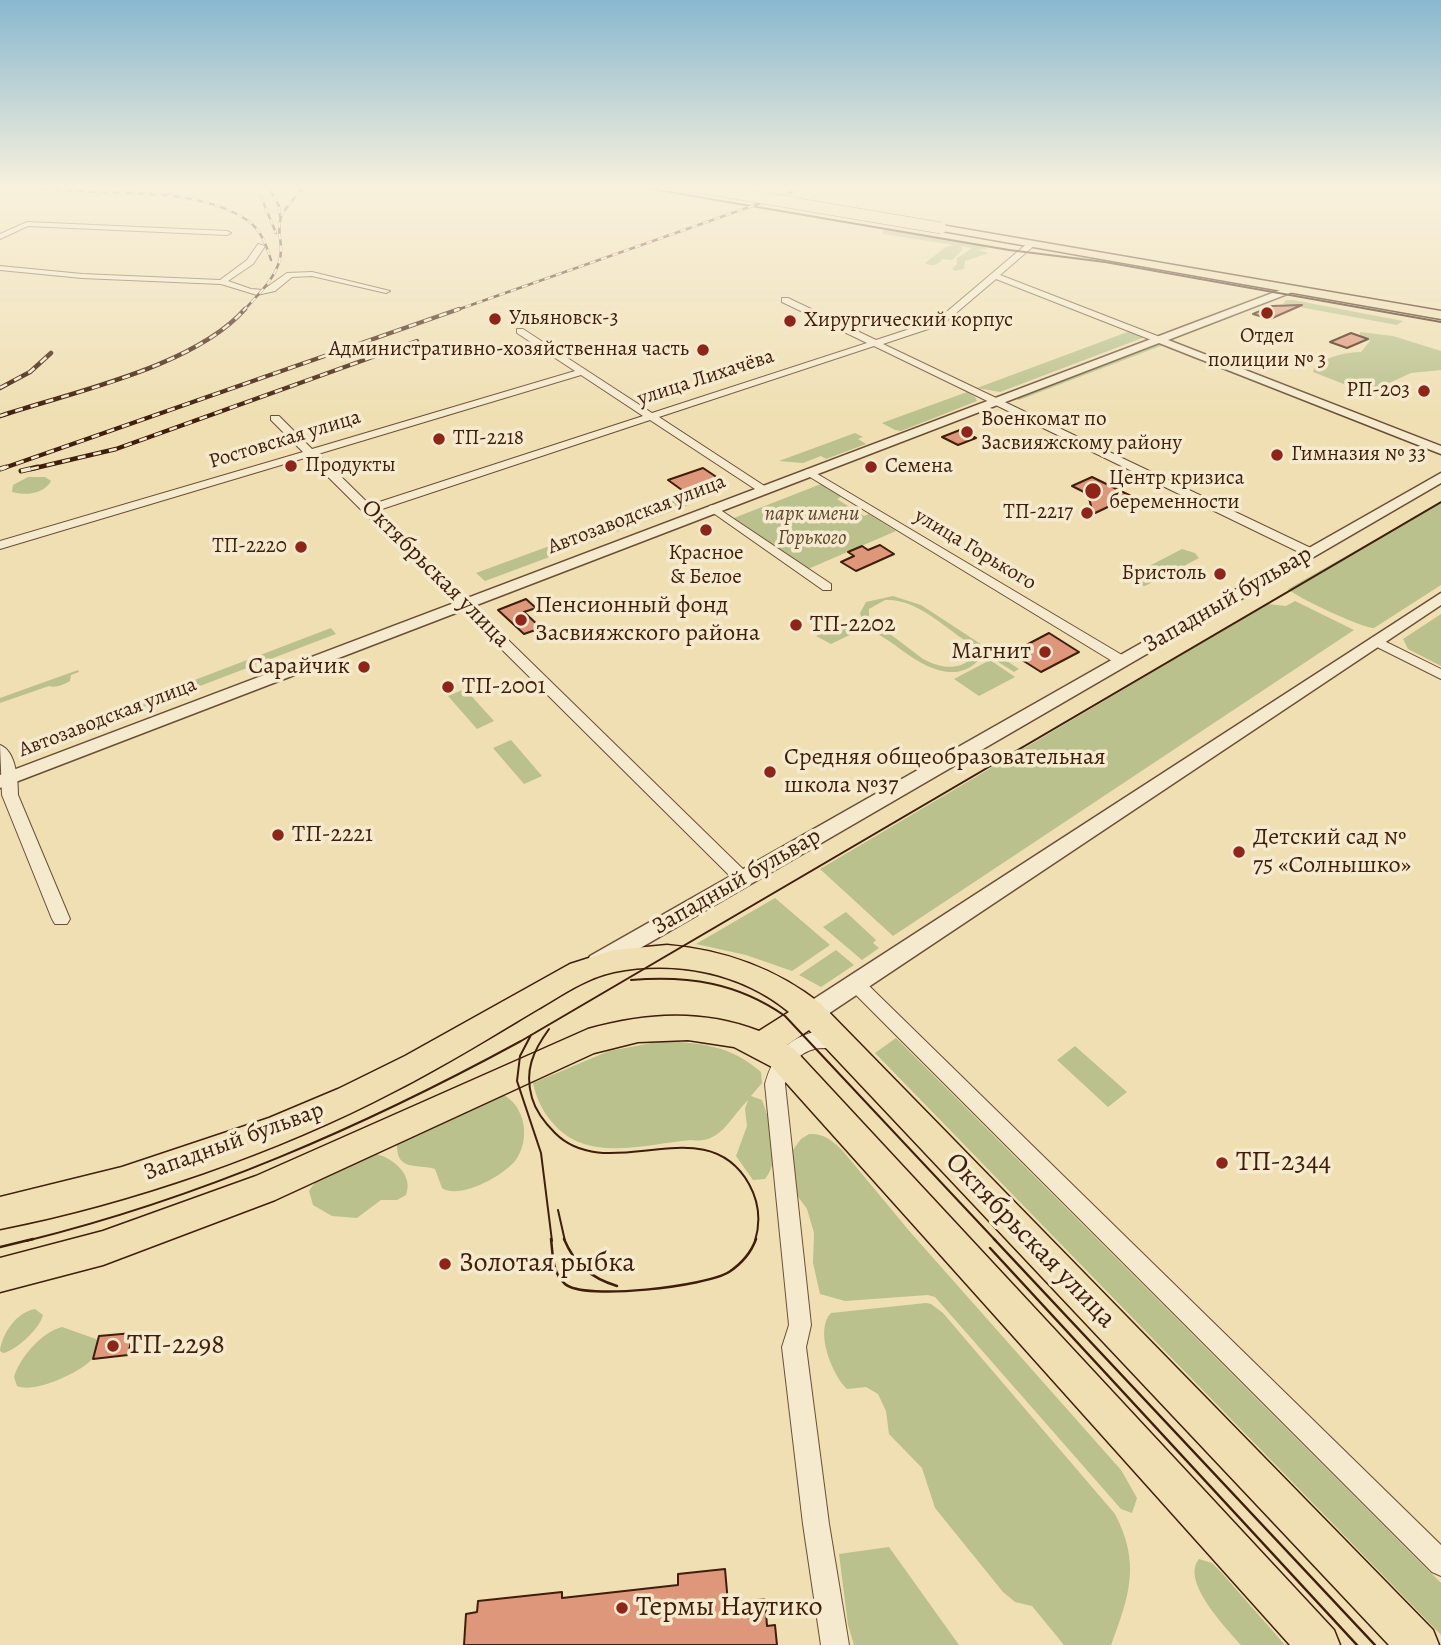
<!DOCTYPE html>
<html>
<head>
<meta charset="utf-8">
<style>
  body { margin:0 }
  canvas { display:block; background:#efdfb3 }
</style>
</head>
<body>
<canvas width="1441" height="1645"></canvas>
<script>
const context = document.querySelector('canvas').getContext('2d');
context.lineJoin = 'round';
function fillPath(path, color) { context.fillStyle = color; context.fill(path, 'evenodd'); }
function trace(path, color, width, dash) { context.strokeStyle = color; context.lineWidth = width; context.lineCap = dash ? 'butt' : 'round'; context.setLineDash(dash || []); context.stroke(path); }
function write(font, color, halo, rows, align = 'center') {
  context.font = font + ' Alegreya,serif'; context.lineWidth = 7; context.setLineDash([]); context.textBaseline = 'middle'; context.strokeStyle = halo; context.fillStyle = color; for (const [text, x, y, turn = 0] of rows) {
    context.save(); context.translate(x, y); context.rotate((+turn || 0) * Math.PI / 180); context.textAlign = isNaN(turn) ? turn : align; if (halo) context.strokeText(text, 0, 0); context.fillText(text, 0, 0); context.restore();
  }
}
const green = new Path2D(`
  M887 230 984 246 987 249 978 250 989 253 965 261 964 269 955 271 952 269 957 264V258L972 248 960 246 963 249 952 260 942 259C940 265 930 267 925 263L946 247 954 245 883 234V230Z
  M1286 300H1293L1403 321 1397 325 1283 304Z
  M1133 330 1145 337 1000 392 977 388Z
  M1360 332 1393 336 1441 351V370L1411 373 1376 389 1359 390 1313 372 1315 365C1330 357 1344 352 1361 352L1370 341 1360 335Z
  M1160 342 1166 344 1019 400 1014 398Z
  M967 392 975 397 977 401 901 431 895 430 882 423Z
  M855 433 863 437 858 439 866 444 826 459 821 456 803 463 779 461Z
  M28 477H45L51 481C44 494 26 496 12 492L13 485Z
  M821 484 841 497 837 499 864 516 869 514 896 531 808 569 734 518Z
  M680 498 689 505 485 581 476 573Z
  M1441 502V585L1374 628C1362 628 1298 598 1288 589Z
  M1182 549 1195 553 1199 558 1145 586 1135 585 1128 580 1130 576Z
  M893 596 921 605 1019 669 1014 672 981 651 979 660C952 688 916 661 892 643 881 636 870 629 862 620L860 613 866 602ZM885 600C915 598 942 625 966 641L971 646 972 658C958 672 938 667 923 659L869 618V609Z
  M1295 601 1354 630 893 936 820 869 1268 604 1286 606Z
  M1441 614V666L1408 649 1403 639Z
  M845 622 858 631 831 644 816 636Z
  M331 628 336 634 22 754 19 747Z
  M990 660 1015 677 979 696 954 679Z
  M78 670 79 672 71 675 70 681C63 685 56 688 49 686L0 703V698Z
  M465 689 494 721 477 729 448 696Z
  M511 740 542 776 524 784 493 748Z
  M775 898 830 945 792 971 746 955 696 944Z
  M846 912 876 940 873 943 879 948 862 960 823 927Z
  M836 950 854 965 821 987 799 975Z
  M896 1038 1441 1583V1635L875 1053Z
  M662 1041C701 1043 730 1045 761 1072L762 1083 751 1096 762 1100C770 1122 782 1159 765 1179L753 1180 736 1156 747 1126 745 1109 748 1100C730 1118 720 1145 691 1140 644 1144 586 1164 552 1122 542 1111 536 1097 533 1083L609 1051Z
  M1075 1046 1127 1092 1108 1107 1057 1060Z
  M502 1094C526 1106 531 1140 515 1161 503 1176 459 1200 442 1188L435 1169C417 1163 396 1173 397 1143Z
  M809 1134C823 1133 832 1140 842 1150L911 1233 1121 1470 1137 1498 1132 1513 1121 1509 935 1297 928 1295 845 1301 820 1294 813 1263 814 1233 807 1209 796 1194 790 1154 801 1139Z
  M376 1154C393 1158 414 1175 406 1195L397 1200H381L357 1218 332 1216 313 1205 309 1191C321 1171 354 1156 376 1154Z
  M926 1303 931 1304 943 1313 1115 1514C1141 1564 1129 1596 1111 1645H1064L1032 1606 1015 1602 1003 1592 935 1508 922 1468 889 1434 886 1411 878 1394 866 1387 847 1389C832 1375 814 1330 831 1313Z
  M35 1309 43 1315C40 1328 16 1351 3 1353L0 1351C2 1333 17 1312 35 1309Z
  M62 1327 96 1339 98 1342C97 1347 96 1353 93 1358 82 1372 34 1394 17 1386L14 1377C20 1357 42 1332 62 1327Z
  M889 1547 959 1645H854L848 1625 839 1554Z
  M1199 1559 1212 1563 1221 1572 1285 1645H1241C1227 1629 1180 1581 1199 1559Z`);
const building = new Path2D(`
  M1302 305 1270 319 1253 314 1272 306Z
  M1351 333 1368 339 1347 348 1330 342Z
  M960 430 976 438 958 445 942 437Z
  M703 468 721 480 686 493 668 480Z
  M1092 477 1131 496 1093 514 1088 494 1072 486Z
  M880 545 894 554 856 571 841 562 854 556 848 552 862 546 868 550Z
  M526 599 536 608 524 612 541 628 524 634 498 610Z
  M1049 633 1079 652 1041 672 1011 653Z
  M133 1333 128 1355 93 1359 99 1336Z
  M725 1569 728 1603 765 1599 767 1626 775 1625 777 1645H464L466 1614 477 1612 478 1601 562 1592V1598L678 1585V1574Z`);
const minor = new Path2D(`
  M27 222 227 231 231 233 227 235 28 226 0 239V234Z
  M1029 242 1036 244 1000 275 1160 337V341H1154L996 279 943 324 883 344 1315 550V556H1307L874 346 659 417 766 487V491H758L650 420 376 511 749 875 751 879 749 883H737L308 457 0 549V541L303 452 271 420V416H279L312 449 575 371 517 333V329H523L652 413 867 343 782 302V298H788L876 340 937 320ZM581 375 643 416 370 505 318 454Z
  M258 244 265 246 253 264 228 281 251 289 263 290 287 273 312 272 390 291 386 293 312 276 292 277 275 291 257 295 221 284 82 278 0 270V266L82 274 220 280 247 260Z
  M809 469 1127 658 1129 661 1122 665 1117 664 805 474V470Z
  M713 505 831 584V590H823L709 510V506Z
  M1376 637 1441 669V679L1371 644V638Z
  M0 745C16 751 18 780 18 795L70 919 67 924H55L52 919 2 795Z
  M856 977 862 979 1441 1545V1576L1432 1572 850 989 847 984 850 979Z
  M814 1032 845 1035 847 1041 845 1047C837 1050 830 1048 822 1048 800 1049 790 1064 785 1084L811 1325 806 1347 829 1524 849 1645H821L803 1524 782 1347 789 1325 765 1084C773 1056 785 1040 814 1032Z`);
const tertiary = new Path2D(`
  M1291 286 1295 287V291L1168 340 1441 446V454L1159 343 0 788V775Z
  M1441 473V483L606 968 598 971 590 968 587 962 590 956Z
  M1441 593V605L819 1020 811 1023 803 1020 800 1013 803 1006Z`);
const primary = new Path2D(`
  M941 225 1441 311V319L937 230V226Z
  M667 945C725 950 775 968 821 1004L1433 1630 1439 1645H1389L809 1030 787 1045 794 1049 1334 1630 1340 1645H1290L772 1067 734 1047 688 1040 638 1042 594 1053 275 1200 103 1265 0 1292V1258L103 1231 256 1176 588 1029C646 1013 702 1009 759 1031L789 1012C740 972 675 960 614 972 586 978 562 995 538 1009 491 1037 444 1066 395 1091 277 1153 131 1203 0 1229V1197L122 1167 269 1118 338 1089 405 1056 570 964 614 950Z`);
const tramFar1 = new Path2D(`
  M634 186 1009 250 1105 262 1441 322
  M631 980C688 975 738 983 785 1016L996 1241
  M549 1029C533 1051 524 1071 532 1098 536 1112 545 1123 555 1133 609 1187 705 1106 749 1184 759 1202 761 1221 755 1241
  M531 1035 520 1056 517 1081 541 1153 552 1241
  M558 1210 565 1241
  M26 1241C200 1198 363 1127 521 1041L1441 502`);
const tram = new Path2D(`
  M551 1239C553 1255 552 1273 565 1284 584 1301 707 1286 729 1272 741 1264 751 1253 756 1239
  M564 1239C575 1265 591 1278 617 1286
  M994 1239 1375 1645
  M0 1247 33 1239
  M990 1248 1357 1645`);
const railFar2 = new Path2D(`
  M268 186 279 206 280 217
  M0 187C32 188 64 190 96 192 145 194 204 192 247 220 261 230 266 244 271 260
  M261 197 276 233
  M243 311C258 295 281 274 281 250 281 238 277 229 281 217 286 205 297 196 305 186
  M454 311 809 186`);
const railFar1 = new Path2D(`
  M0 388 30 372 51 353
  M0 416C72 392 194 367 245 309
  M1 469 459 309
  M31 469 116 449 417 341`);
const rail = new Path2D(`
  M0 469 6 467
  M21 471 38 467`);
const primaryBridge = new Path2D(`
  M692 186 941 228`);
const markers = [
  [1267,313,7,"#8f2418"],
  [495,319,7,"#8f2418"],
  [790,321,7,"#8f2418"],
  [703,350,7,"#8f2418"],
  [1424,391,7,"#8f2418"],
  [967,432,7,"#8f2418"],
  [439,439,7,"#8f2418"],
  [1277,455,7,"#8f2418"],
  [291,466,7,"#8f2418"],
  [871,467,7,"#8f2418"],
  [1093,491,9,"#8f2418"],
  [1087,513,7,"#8f2418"],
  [706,530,7,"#8f2418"],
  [301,547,7,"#8f2418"],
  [1220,574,7,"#8f2418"],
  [521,620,7,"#8f2418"],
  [796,625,7,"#8f2418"],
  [1045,652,7,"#8f2418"],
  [364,667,7,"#8f2418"],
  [448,687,7,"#8f2418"],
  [770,772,7,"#8f2418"],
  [278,835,7,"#8f2418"],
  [1239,852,7,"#8f2418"],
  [1222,1163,7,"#8f2418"],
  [445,1264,7,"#8f2418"],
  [113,1346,7,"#8f2418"],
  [622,1608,7,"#8f2418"]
];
const farPoinames = [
  ["Ульяновск-3",509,319],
  ["Хирургический корпус",804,321],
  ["Отдел",1267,337,"center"],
  ["полиции № 3",1267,361,"center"],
  ["Административно-хозяйственная часть",689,350,"right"],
  ["РП-203",1410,391,"right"],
  ["Военкомат по",981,420],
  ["Засвияжскому району",981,444],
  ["ТП-2218",453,439],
  ["Гимназия № 33",1291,455],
  ["Продукты",305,466],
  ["Семена",885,467],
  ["Центр кризиса",1109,479],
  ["беременности",1109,503],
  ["ТП-2217",1073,513,"right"],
  ["ТП-2220",287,547,"right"],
  ["Красное",706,554,"center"],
  ["& Белое",706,578,"center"],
  ["Бристоль",1206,574,"right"]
];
const farStreetnames = [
  ["улица Лихачёва",706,378,-18],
  ["Ростовская улица",285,440,-17],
  ["Автозаводская улица",637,515,-21],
  ["улица Горького",975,550,31],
  ["Автозаводская улица",108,718,-21]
];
const farParknames = [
  ["парк имени",812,515],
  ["Горького",812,539]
];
const streetNames = [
  ["Октябрьская улица",435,574,45],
  ["Западный бульвар",1228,600,-30],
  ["Западный бульвар",737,882,-30],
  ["Западный бульвар",234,1142,-20]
];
const poiNames = [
  ["Пенсионный фонд",535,606],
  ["Засвияжского района",535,634],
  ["ТП-2202",810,625],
  ["Магнит",1031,652,"right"],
  ["Сарайчик",350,667,"right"],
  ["ТП-2001",462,687],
  ["Средняя общеобразовательная",784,758],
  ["школа №37",784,786],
  ["ТП-2221",292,835],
  ["Детский сад №",1253,838],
  ["75 «Солнышко»",1253,866]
];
const nearPoinames = [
  ["ТП-2344",1236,1163],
  ["Золотая рыбка",459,1264],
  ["ТП-2298",127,1346],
  ["Термы Наутико",636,1608]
];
const nearStreetnames = [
  ["Октябрьская улица",1030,1241,46]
];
fillPath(green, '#bac18c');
fillPath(building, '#de977a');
trace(building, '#3f1e0b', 2);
trace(minor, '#6b4e35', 2);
trace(tertiary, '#6b4e35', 3);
trace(primary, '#3f1e0b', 3);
fillPath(minor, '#f5eace');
fillPath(tertiary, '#f5eace');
fillPath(primary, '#efdfb3');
trace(tramFar1, '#3f1e0b', 2);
trace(tram, '#3f1e0b', 2.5);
trace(railFar2, '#3f1e0b', 2.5);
trace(railFar1, '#3f1e0b', 4.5);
trace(rail, '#3f1e0b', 5);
trace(railFar2, '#f5eace', 2, [6]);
trace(railFar1, '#f5eace', 2.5, [8]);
trace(rail, '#f5eace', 3.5, [10]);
trace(primaryBridge, '#3f1e0b', 12, []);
trace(primaryBridge, '#efdfb3', 11);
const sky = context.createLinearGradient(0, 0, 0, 416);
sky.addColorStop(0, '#89b8ce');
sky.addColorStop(0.45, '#f8f1dd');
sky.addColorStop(1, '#f8f1dd00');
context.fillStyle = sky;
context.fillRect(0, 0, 1441, 416);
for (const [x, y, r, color] of markers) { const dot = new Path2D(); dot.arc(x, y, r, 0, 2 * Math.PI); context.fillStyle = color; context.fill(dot); trace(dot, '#f5eace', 2.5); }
write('21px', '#3f1e0b', '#f5eace', farPoinames, 'left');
write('21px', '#3f1e0b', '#f5eace', farStreetnames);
write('italic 21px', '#5e472b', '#f5eace', farParknames);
write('24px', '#3f1e0b', '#f5eace', streetNames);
write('24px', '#3f1e0b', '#f5eace', poiNames, 'left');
write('28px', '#3f1e0b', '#f5eace', nearPoinames, 'left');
write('28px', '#3f1e0b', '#f5eace', nearStreetnames);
</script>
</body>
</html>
